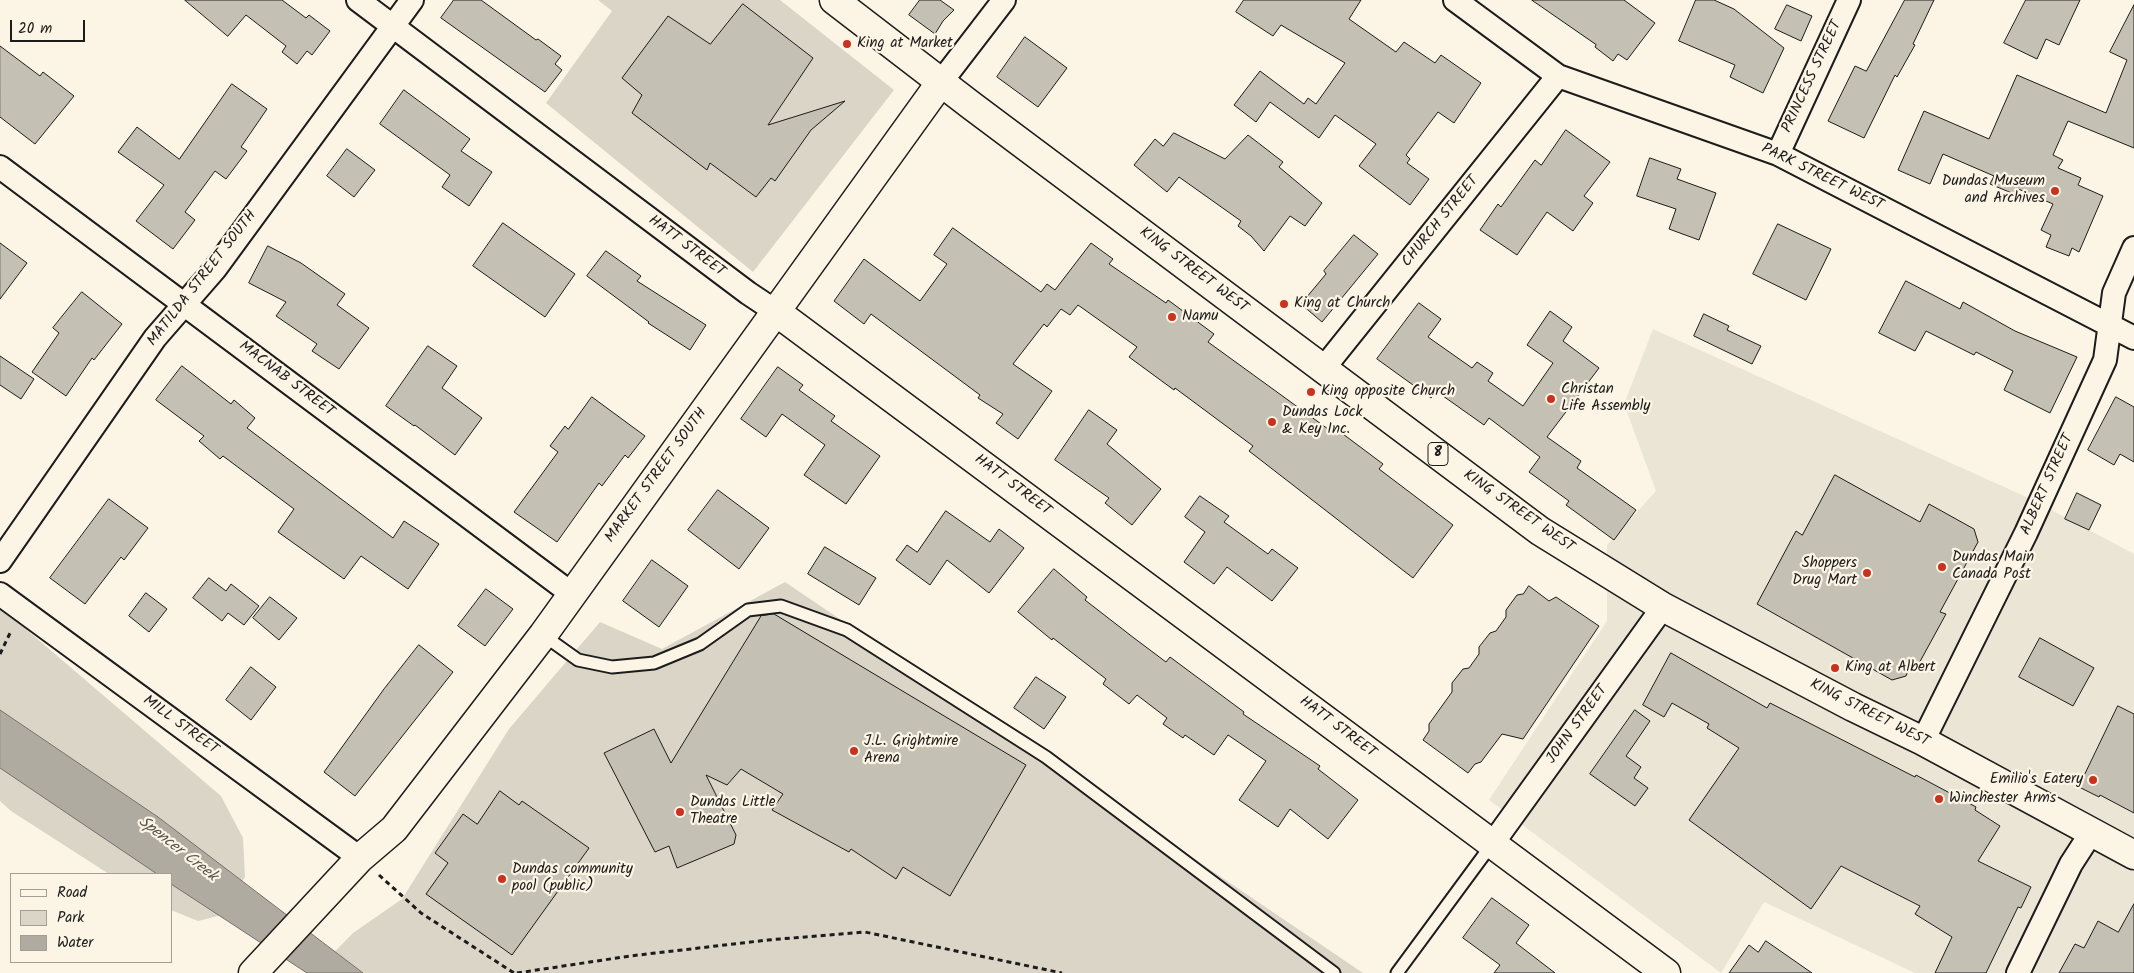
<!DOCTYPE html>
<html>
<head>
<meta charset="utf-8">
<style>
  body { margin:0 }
  #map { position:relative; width:2134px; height:973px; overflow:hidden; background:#fcf5e5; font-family:Kalam,sans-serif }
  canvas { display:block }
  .legend { position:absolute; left:10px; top:873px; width:162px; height:90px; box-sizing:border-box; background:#fcf5e5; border:1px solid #a29e95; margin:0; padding:6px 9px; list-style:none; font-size:15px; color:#1c1c1c }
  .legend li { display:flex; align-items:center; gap:10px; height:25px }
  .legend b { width:25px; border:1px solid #a29e95 }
  .scale { position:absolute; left:10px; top:20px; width:75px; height:22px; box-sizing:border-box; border:2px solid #1c1c1c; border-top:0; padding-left:6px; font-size:15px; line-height:18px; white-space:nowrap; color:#1c1c1c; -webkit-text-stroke:4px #fcf5e5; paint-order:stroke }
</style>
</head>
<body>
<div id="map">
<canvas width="2134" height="973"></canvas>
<ul class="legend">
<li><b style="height:6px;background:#fcf5e5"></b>Road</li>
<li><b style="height:14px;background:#dbd5c8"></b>Park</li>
<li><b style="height:14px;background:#b0aba1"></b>Water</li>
</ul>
<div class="scale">20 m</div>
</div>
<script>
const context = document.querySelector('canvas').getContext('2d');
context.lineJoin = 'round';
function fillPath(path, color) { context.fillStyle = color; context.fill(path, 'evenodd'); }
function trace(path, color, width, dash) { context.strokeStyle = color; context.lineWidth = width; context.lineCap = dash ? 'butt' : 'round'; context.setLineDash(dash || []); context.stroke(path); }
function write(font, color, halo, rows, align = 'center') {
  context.font = font + ' Kalam,sans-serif'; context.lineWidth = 4.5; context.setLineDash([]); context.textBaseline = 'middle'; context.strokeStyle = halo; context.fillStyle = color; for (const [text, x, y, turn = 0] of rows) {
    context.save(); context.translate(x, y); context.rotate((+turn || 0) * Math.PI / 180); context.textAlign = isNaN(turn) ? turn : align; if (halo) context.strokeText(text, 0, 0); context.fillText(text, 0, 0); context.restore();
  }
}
const built = new Path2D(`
  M1653 329 2031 499 2134 554V973H1915L1764 902 1721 973 1489 800 1607 621V545L1656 491 1624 404Z`);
const green = new Path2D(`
  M598 0H780L894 90 753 272 546 103 612 11Z
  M785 582 1363 973H314L353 933 402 899 509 729 600 622 662 649Z
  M0 607 221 796 243 838 245 877 218 916 198 921 171 910V874H109L11 811 0 801Z`);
const water = new Path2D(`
  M0 710 158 817 363 973H307L171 884V874H157L0 768Z`);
const building = new Path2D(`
  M185 0H282L306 18 309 15 330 31 312 55 307 51 297 64 282 52 286 46 246 15 228 36Z
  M454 0H481L536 40 538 39 561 56 555 64 562 70 545 92 441 18Z
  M920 0H940L954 10 943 21 935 34 909 15Z
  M1244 0H1361L1349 19 1396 52 1404 42 1435 63 1441 55 1481 83 1454 123 1438 112 1406 155 1410 159 1407 163 1429 179 1410 205 1359 166 1376 144 1335 115 1319 138 1270 102 1256 122 1234 105 1260 71 1304 104 1308 98 1316 104 1345 63 1281 25 1273 36 1236 12Z
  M1532 0H1624L1655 23 1627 60 1618 54 1613 61 1595 47 1596 45Z
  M1696 0H1714L1734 9 1784 48 1763 93 1730 77 1735 65 1679 41Z
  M1905 0H1934L1913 44 1915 45 1897 77 1895 75 1864 138 1828 121 1855 66 1866 71Z
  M2026 0H2080L2059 45 2046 39 2037 59 2004 43Z
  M743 4 813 58 768 125 845 101 811 130 775 181 771 178 756 197 710 163 707 170 632 113 642 95 622 78 668 16 710 44Z
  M1787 5 1812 16 1801 41 1775 29Z
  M2134 5V148L2068 121 2053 155 2063 160 2058 168 2081 178 2078 185 2103 196 2079 252 2072 248 2069 256 2046 247 2051 235 2041 230 2053 204 2016 188 2014 194 1990 184 1994 176 1943 154 1930 184 1898 170 1924 111 1989 139 2017 75 2106 113 2127 60 2110 52Z
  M1025 37 1067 68 1038 107 997 77Z
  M0 46 40 76 43 72 74 96 35 144 0 117Z
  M232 84 267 109 241 147 247 151 226 179 215 171 185 212 195 220 173 249 136 221 164 185 118 152 137 127 179 159Z
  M404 90 470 139 461 151 492 172 469 206 442 187 450 175 380 124Z
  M1566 130 1610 162 1584 196 1593 203 1573 231 1547 212 1517 255 1480 230 1498 204 1501 207 1535 160 1541 165Z
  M1174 133 1225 159 1248 135 1283 162 1279 167 1322 203 1305 226 1290 216 1264 251 1251 236 1238 226 1241 221 1179 177 1167 192 1134 165 1155 139 1163 146Z
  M347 149 375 170 354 197 327 176Z
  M1650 158 1681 169 1677 179 1716 193 1699 240 1669 229 1676 209 1637 196Z
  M503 223 575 274 545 317 473 266Z
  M1778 224 1831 249 1806 300 1753 274Z
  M953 228 1041 292 1047 284 1055 290 1091 243 1113 259 1109 264 1166 303 1168 300 1214 334 1208 342 1328 429 1331 425 1383 464 1379 469 1453 525 1413 578 1249 451 1253 446 1175 388 1174 390 1129 357 1137 347 1078 305 1070 315 1061 309 1047 327 1044 324 1013 364 1052 391 1018 439 996 423 1003 414 978 398 980 395 871 314 864 324 834 301 864 259 920 301 947 264 934 255Z
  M1354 235 1378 254 1322 322 1301 304 1326 274 1324 271Z
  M0 243 27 263 0 299Z
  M268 246 301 263 345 294 337 305 369 328 339 369 312 351 317 344 276 316 286 302 249 283Z
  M606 251 641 276 637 281 706 325 690 350 648 323 649 322 587 276Z
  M1906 281 1960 309 1963 302 2015 331 2077 357 2050 413 2004 390 2013 371 1976 352 1974 355 1926 331 1915 351 1879 333Z
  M82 292 122 324 94 360 92 358 66 396 32 372 59 333 53 328Z
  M1419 303 1441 319 1428 337 1472 368 1477 362 1493 373 1488 381 1523 406 1553 363 1527 345 1550 311 1572 327 1563 341 1599 368 1547 437 1581 461 1577 468 1636 510 1614 540 1566 505 1569 501 1529 472 1540 457 1489 418 1484 425 1436 391 1431 398 1377 359Z
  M1704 314 1729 326 1727 330 1761 346 1752 364 1694 336Z
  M428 346 457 366 442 388 482 418 455 455 415 425 414 426 386 406Z
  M0 356 34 379 21 399 0 385Z
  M182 366 231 404 234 400 255 418 247 428 393 538 404 521 439 544 408 589 361 556 344 579 278 532 294 509 223 456 220 459 199 441 204 436 156 400Z
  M778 367 803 385 799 390 835 416 831 421 880 456 846 504 804 475 825 445 782 414 766 437 741 419Z
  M592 397 645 436 628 458 625 455 602 486 599 483 557 542 514 512 558 452 550 446 565 426 568 429Z
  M2116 397 2134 407V462L2120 454 2114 465 2088 450Z
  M1089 410 1117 430 1107 444 1161 489 1132 525 1105 503 1109 498 1055 460Z
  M1835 475 1920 522 1929 504 1974 529 1978 542 1940 612 1946 614 1917 667 1911 664 1906 676 1892 680 1757 604 1796 531 1802 535Z
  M718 490 769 528 739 569 688 530Z
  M2077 493 2101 505 2089 530 2065 519Z
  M1200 496 1229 516 1224 522 1268 554 1272 549 1298 568 1272 601 1227 567 1214 584 1184 562 1205 532 1185 517Z
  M109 499 148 528 124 560 121 557 85 604 50 578Z
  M946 511 990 542 999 529 1024 548 989 593 947 560 930 585 896 560 907 545 917 552Z
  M825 547 876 578 859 605 808 574Z
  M652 560 688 586 659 627 623 601Z
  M1054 569 1087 597 1085 600 1134 638 1166 662 1170 657 1244 712 1243 714 1320 766 1318 769 1358 800 1328 839 1290 809 1278 827 1239 800 1266 761 1228 735 1214 755 1185 735 1183 738 1163 724 1167 718 1137 695 1129 704 1103 684 1106 679 1053 638 1052 640 1018 612Z
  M209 578 226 591 231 584 259 606 244 625 228 613 222 621 193 598Z
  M1529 586 1549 601 1556 597 1599 626 1523 739 1502 734 1481 762 1475 764 1468 773 1423 740 1429 731V724L1452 692V683L1463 669 1469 668 1479 654V647L1490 633 1496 631 1506 617V610L1517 595 1523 594Z
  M486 589 513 609 485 646 458 626Z
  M146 593 167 609 149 632 129 616Z
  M270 597 297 618 279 640 253 618Z
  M774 614 1026 765 950 896 903 867 896 879 851 849 849 852 772 810 783 794 741 769 727 785 706 775 736 835 734 844 677 868 669 846 655 852 604 753 654 729 671 763 761 616Z
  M2040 638 2094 668 2073 706 2019 677Z
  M419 645 453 672 355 796 324 772 384 689Z
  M1671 653 1767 708 1770 703 1915 777 1916 775 1976 807 1975 810 2000 826 1978 861 2031 887 2021 908 2018 907 1986 973H1935L1952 937 1915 914 1920 906 1841 866 1811 909 1689 820 1739 748 1707 728 1709 724 1672 703 1664 717 1643 705Z
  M251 667 276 687 251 720 226 700Z
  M1036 677 1066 697 1044 729 1014 708Z
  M2118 706 2134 714V813L2100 795 2099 797 2079 787Z
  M1635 710 1650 721 1626 756 1641 767 1634 778 1648 788 1635 806 1590 774Z
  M500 791 519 805 522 801 589 848 512 955 426 894 448 863 435 853 463 814 477 824Z
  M1492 898 1529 925 1516 943 1555 973H1494L1500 965 1463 938Z
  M2134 904V973H2059L2075 944 2084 948 2098 921 2118 932Z
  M1766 941 1812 973H1729L1749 945 1758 952Z`);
const path = new Path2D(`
  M0 654 11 631
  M379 875 421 913 514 973
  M517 973 630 956 768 940 865 932 1062 973`);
const lane = new Path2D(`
  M543 635 578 660 612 667 654 663 700 644 748 610 781 606 847 630 1046 757 1334 973
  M1397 973 1492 844`);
const street = new Path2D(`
  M358 0 748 293 775 311
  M1455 0 1558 76 1778 154 2134 338
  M941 82 1004 0
  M1778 154 1849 0
  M0 167 572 594
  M1323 369 1558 76
  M0 561 155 338 215 269 412 0
  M0 594 360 858
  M1923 741 2026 533 2105 360 2114 293 2134 248
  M1493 843 1663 607
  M2018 973 2071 864 2091 833`);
const secondary = new Path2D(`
  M775 311 1666 973
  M253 973 360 858 394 829 543 635 941 82`);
const primary = new Path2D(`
  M834 0 972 106 1540 531 1663 607 1853 707 1923 741 2134 855`);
const markers = [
  [847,44,5,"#c8321e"],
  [2055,191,5,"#c8321e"],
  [1284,304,5,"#c8321e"],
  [1172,317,5,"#c8321e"],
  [1311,392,5,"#c8321e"],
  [1551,399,5,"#c8321e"],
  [1272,422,5,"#c8321e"],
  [1942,567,5,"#c8321e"],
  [1867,573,5,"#c8321e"],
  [1835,668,5,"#c8321e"],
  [854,751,5,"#c8321e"],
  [2093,780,5,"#c8321e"],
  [1939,799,5,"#c8321e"],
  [680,812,5,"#c8321e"],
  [502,879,5,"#c8321e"]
];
const shields = [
  [1438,454,20]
];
const shieldNames = [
  ["8",1438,454]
];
const poiNames = [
  ["King at Market",857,44],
  ["Dundas Museum",2045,182,"right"],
  ["and Archives",2045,199,"right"],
  ["King at Church",1294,304],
  ["Namu",1182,317],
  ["Christan",1561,390],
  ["Life Assembly",1561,407],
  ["King opposite Church",1321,392],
  ["Dundas Lock",1282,413],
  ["& Key Inc.",1282,430],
  ["Dundas Main",1952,558],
  ["Canada Post",1952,575],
  ["Shoppers",1857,564,"right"],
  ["Drug Mart",1857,581,"right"],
  ["King at Albert",1845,668],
  ["J.L. Grightmire",864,742],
  ["Arena",864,759],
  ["Emilio's Eatery",2083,780,"right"],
  ["Winchester Arms",1949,799],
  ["Dundas Little",690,803],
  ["Theatre",690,820],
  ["Dundas community",512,870],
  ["pool (public)",512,887]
];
const streetNames = [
  ["PRINCESS STREET",1813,77,-65],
  ["PARK STREET WEST",1822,178,26],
  ["CHURCH STREET",1441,222,-51],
  ["HATT STREET",686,247,37],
  ["KING STREET WEST",1193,271,37],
  ["MATILDA STREET SOUTH",203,279,-52],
  ["MACNAB STREET",286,380,37],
  ["MARKET STREET SOUTH",657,476,-54],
  ["ALBERT STREET",2048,485,-66],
  ["HATT STREET",1012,486,37],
  ["KING STREET WEST",1518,512,35],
  ["KING STREET WEST",1869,714,27],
  ["JOHN STREET",1578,725,-54],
  ["MILL STREET",180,726,36],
  ["HATT STREET",1337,728,37]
];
const waterNames = [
  ["Spencer Creek",177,850,38]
];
fillPath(built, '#ebe5d6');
fillPath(green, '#dbd5c8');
fillPath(water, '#b0aba1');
trace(water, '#75726c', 1);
fillPath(building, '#c4c0b3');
trace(building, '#1c1c1c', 1);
trace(lane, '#1c1c1c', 15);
trace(street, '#1c1c1c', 26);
trace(secondary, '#1c1c1c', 31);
trace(primary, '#1c1c1c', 31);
trace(path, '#1c1c1c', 3, [5, 4]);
trace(lane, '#fcf5e5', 11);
trace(street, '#fcf5e5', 22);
trace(secondary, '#fcf5e5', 28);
trace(primary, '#fcf5e5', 28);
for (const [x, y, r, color] of markers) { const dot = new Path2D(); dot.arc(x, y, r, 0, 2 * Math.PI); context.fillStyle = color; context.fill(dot); trace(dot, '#fcf5e5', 2); }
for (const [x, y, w] of shields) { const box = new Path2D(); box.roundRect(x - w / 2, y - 11.5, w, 23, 4); context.fillStyle = '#fcf5e5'; context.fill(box); trace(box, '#1c1c1c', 1); }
write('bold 14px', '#1c1c1c', null, shieldNames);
write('15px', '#1c1c1c', '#fcf5e5', poiNames, 'left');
write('15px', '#1c1c1c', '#fcf5e5', streetNames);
write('italic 16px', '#575551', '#fcf5e5', waterNames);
</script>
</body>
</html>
